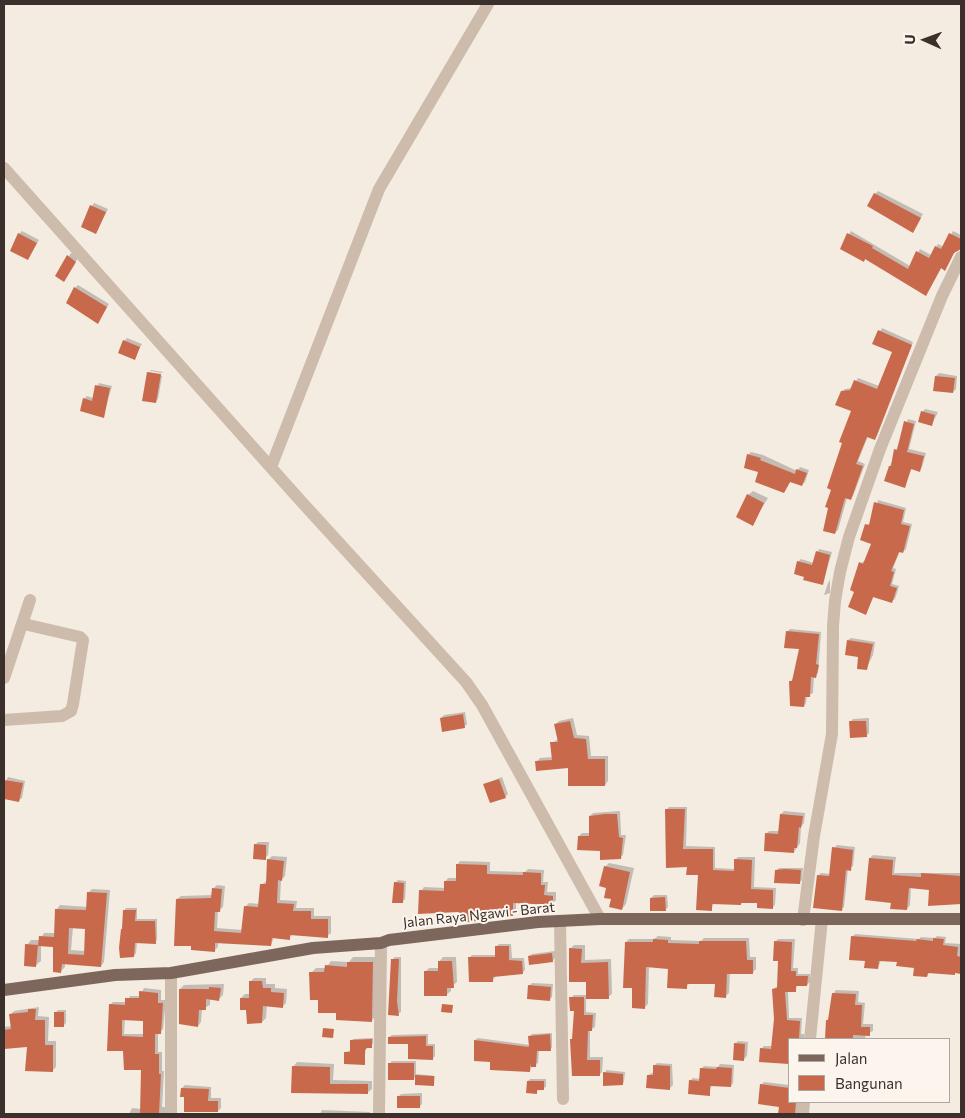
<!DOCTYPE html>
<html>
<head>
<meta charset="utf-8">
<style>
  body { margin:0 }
  #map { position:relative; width:965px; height:1118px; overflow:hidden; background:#f4ebe1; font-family:Commissioner,sans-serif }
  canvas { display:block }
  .frame { position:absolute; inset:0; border:5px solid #3b302b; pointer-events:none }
  .legend { position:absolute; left:788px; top:1038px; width:162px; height:65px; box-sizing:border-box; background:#fbf5ee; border:1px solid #aea6a0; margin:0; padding:6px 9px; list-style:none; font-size:15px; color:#3b302b }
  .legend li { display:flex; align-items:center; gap:10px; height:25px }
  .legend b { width:25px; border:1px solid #aea6a0 }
  .north { position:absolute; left:900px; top:15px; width:50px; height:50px; -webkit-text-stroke:4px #fbf5ee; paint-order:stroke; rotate:272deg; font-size:14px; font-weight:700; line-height:20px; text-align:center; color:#3b302b }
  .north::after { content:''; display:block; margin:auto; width:18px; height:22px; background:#3b302b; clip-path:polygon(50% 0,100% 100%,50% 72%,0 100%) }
</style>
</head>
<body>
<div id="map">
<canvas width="965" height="1118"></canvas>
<div class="frame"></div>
<ul class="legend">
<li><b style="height:6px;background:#7d675c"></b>Jalan</li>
<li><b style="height:14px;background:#c8694b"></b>Bangunan</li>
</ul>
<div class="north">U</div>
</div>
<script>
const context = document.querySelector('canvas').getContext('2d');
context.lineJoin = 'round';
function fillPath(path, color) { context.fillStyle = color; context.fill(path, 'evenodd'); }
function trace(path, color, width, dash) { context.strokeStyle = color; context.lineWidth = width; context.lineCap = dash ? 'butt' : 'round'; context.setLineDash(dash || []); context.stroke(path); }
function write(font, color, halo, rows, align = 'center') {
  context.font = font + ' Commissioner,sans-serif'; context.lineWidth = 4; context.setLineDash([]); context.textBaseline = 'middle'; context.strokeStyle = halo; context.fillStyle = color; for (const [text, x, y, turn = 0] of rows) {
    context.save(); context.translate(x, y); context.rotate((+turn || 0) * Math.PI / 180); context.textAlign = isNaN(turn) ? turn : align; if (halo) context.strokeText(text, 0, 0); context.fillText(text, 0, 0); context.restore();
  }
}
const shadow = new Path2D(`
  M878 191 923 214 913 231 875 194Z
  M94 203 108 209 96 233 92 206Z
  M22 231 39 240 28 258 19 234Z
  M851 231 910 266 920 249 931 255 938 244 944 247 953 231 961 235V248L956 249 945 269 942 267 926 294 866 258 864 260 841 249Z
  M71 253 78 258 64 280 56 276Z
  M78 285 109 304 98 322 75 288Z
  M882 328 913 342 877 436 875 438 868 436 858 461 865 464 853 496 850 499 847 498 838 530 835 533 853 410 842 392 845 389 852 388 858 378 879 386 894 352 874 343Z
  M127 338 142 344 134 358 124 341Z
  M151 370 163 372 162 373 150 371Z
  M149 372 162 376 158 399 155 402Z
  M939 373 957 376 956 389 953 392 936 376Z
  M99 383 112 386 103 417 84 399 87 396 93 398Z
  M925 409 938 412 932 424 922 412Z
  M908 419 916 421 909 449 926 453 922 467 920 470 912 468 904 487 890 466Z
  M751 452 763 455 797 471 800 467 809 470 805 482 802 485 791 481 784 491 759 471 748 455Z
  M753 491 768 498 752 524 748 495Z
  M878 500 906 508 903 522 912 524 906 549 903 552 900 551 893 568 896 569 892 584 899 586 895 599 892 601 874 596 866 613 856 591 860 563 865 561 872 543 867 525 871 523Z
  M819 549 832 552 823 583 806 576 798 562 801 559 814 563Z
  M830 580V593L824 595 828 583Z
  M790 629 821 632 818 673 814 676 813 693 807 696 806 703 804 706 790 682 793 679 801 648 787 632Z
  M851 638 875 642 873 655 866 669 848 640Z
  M465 712 467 724 464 727 441 718 444 715Z
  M573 718 577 735 589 736 591 756H608V781L605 785 569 767 537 762 540 758 553 757 552 743 558 739 555 725 559 721Z
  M869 718V733L866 736 850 722 853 719Z
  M8 777 25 781 22 798 19 800 4 798V785Z
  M502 777 508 794 505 797 485 784Z
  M669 807H687L686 846 715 847V868L735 869V860L738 857H755L754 887 776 888 775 905 772 908 759 902H743L741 904 714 903 711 910 699 874 688 866 666 810Z
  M620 811 621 835H626L623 855 620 857 602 850 579 836 582 833H590V816L593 813Z
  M784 811 805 813 804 823 801 827 800 843 794 852 766 834 769 831H780L781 814Z
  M258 842H269L268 855 265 858 255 845Z
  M837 845 855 847 853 866 848 869 844 907 841 910 818 876 821 873 831 874 834 848Z
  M873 855 896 857 894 873H961V903L929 904 930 889 911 887 910 905 907 909 892 901 870 858Z
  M272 856 287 857 285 876 281 880 280 900 297 901 296 908H314V916H331V933L327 936 293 934 289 938 274 937 271 945 218 942V947L215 950 193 944 177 899 181 896 213 895V889L217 885 225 886 223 907 218 911 217 928 243 930 246 906 249 903 260 904 261 885 267 881 268 860Z
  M460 861 490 862V871L525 872 528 869 544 870 543 882H548L547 892H556V900L552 904 516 902V912L513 915 479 913 476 920 421 891 424 887 445 888V882L448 878H457V865Z
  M609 863 634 868 626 904 622 909 612 898 608 887 605 867Z
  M779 868H803L802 880 799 883 776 871Z
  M398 880 406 881 405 899 402 902 395 883Z
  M92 889 110 890 104 962 101 966 65 963V967L61 971 55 946 41 945V961L36 965 27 945 31 940H40L44 933H55L57 909 60 905 87 907 88 893ZM73 927 86 928 85 951 71 950Z
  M654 895H667L668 907 665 910 651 898Z
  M126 908H137V919H157V940L155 942H137L136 953 134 956 124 927V911Z
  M855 934 919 939 921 937 935 938 937 936 946 937 945 943 961 944V973L930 972 927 976 915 966 898 961 881 960 878 968 866 960 852 937Z
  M658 936 671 937V940L701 941 704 938H749L750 957H756V969L752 973 730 972 729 993 726 996 716 982H690L686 988 670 968 649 966 648 1004 644 1008 634 987 626 942 629 939H654Z
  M778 939H795L793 968H798V974H810V982L807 985 798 984 795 991H788L789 1018H802L801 1034H804V1039H789V1063L761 1049 764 1046H772L775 1019 773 989 778 986 779 960 775 942Z
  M499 944H511L512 958H524L525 970 522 973 496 976 493 980 469 958 472 955H496V947Z
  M574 945H585V960L611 959 612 994 608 997 586 998V1012L596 1013 595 1027 590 1030V1057H603L602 1072 599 1075 573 1074 575 1010 571 998 574 995H587V981L570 949Z
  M555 951V958L552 961 529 956 532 954Z
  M353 957H377V1015L371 1021 337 1012 319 998 311 973 316 968H326L331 961 349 962Z
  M395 957H401V1012L398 1014 393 959Z
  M443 957H456L457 982 451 987V991L446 995 425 972 429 968H439V962Z
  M254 978H266V984H275V988L287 989 286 1003 282 1007 267 1005 266 1018 262 1022 247 1009 241 998 245 994H250V982Z
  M532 983 553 984 552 997 549 1000 529 986Z
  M224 984 223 995 219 999 210 998V1005L202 1009 201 1022 198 1026 180 989 184 985Z
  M144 988 161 990V1000H166L163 1029 158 1033V1052H162V1071H164L162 1107H166V1114H129L132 1108 141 1109 142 1069 125 1050 110 1005 113 1002H127L130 996H140ZM125 1019H144V1034H124Z
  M836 990 859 991 858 1002 865 1003 863 1024H873V1031L866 1034 865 1039H828L827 1020 830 1018 833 994Z
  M39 1007 38 1016 49 1017 48 1041H56V1067L52 1071 28 1046 4 1048V1027L12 1026 10 1015 14 1011Z
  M58 1010H66V1023L63 1026 55 1013Z
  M552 1033V1047L550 1050H539L538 1063 532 1066 530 1071 491 1061 475 1040 478 1038 530 1045V1036L532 1034Z
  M428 1034V1044H435V1056L432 1059 409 1043 389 1037 392 1035Z
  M373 1038V1044L366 1047 364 1063 346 1052 351 1050 353 1039Z
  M738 1041 748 1042 747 1056 744 1059 735 1044Z
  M392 1061H416V1074L435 1076 434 1084 416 1076 413 1079 389 1064Z
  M297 1062 334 1064 333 1080 372 1081V1089L367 1093 292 1092 293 1067Z
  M657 1063 672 1064 673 1085 670 1088 648 1075 654 1072V1066Z
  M720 1064 734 1065 733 1083 731 1086 712 1085 709 1094 690 1081 693 1078 700 1079 701 1069 704 1066 718 1067Z
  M606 1070 625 1072 624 1082 622 1084H604Z
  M530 1079H546V1087L539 1089 536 1093 528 1081Z
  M764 1082 789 1085V1102H798L800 1114H780V1106L761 1085Z
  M185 1085 211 1087V1098H221V1108L218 1111 186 1096 182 1088Z
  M422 1093V1104L419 1107 398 1097 401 1094Z
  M322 1110 370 1112V1114H320Z`);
const building = new Path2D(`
  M874 193 921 218 913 233 867 206Z
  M90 205 106 212 96 234 81 227Z
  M18 233 37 243 28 260 10 251Z
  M847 233 873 246 872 248 908 269 916 251 929 258 935 246 941 249 949 233 961 239V249L954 253 945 271 941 268 926 296 865 259 864 262 840 249Z
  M67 255 76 262 64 282 55 276Z
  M74 287 107 307 98 324 66 303Z
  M878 330 912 345 875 440 867 437 856 464 863 466 851 500 845 498 835 534 823 531 828 508 825 507 831 490 827 488 842 443 839 442 851 411 835 405 841 391 850 390 854 380 877 389 892 352 872 344Z
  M123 340 140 347 135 360 118 353Z
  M147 372 161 374 156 403 142 401Z
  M935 376 955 378 953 393 933 391Z
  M95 385 110 388 104 418 80 411 83 398 92 401Z
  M921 411 935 415 932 426 918 422Z
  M904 421 914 424 907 452 924 456 920 472 911 469 905 488 884 481 889 466H891L894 449 897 450Z
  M747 454 761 458 760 460 795 474 796 469 807 473 802 486 790 482 784 493 755 482 758 472 744 468Z
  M747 494 764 503 753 526 736 517Z
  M874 502 904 510 901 524 910 526 903 553 899 552 891 571 894 572 890 586 897 588 892 603 873 597 866 615 848 607 854 592 850 590 859 562 863 564 871 544 860 540 865 524 869 525Z
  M816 551 830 555 823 585 803 580 804 577 794 574 797 561 812 565Z
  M786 631 819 634 816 664 819 665 816 678 811 677 810 697H805L804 707 790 706 789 681H792L799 649 784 648Z
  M847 640 873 644 867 670 857 669 858 657 845 655Z
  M463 714 465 728 442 732 440 718Z
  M570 721 574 738 586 739 588 759H605V786H568V768L536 771 535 761 552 760 550 742H558L554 724Z
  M849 721H866L867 737 850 738Z
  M499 779 506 798 490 803 483 784Z
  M4 780 23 783 19 802 4 799Z
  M665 809H685L683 849H713V870L734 871V859L752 860 751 889 773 890V909L757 908V903H741V905L712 904V911L696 910 698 875H686L687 867 666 868Z
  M605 814H617L619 837 623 838 621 859 600 860V851L577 850 578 836H589V816Z
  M780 814 803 816 801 828 799 827 797 848H794V853L764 851 765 833 778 834Z
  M254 844 266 845V860L253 859Z
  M832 847 853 850 851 871 846 870 842 911 813 908 817 875 829 876Z
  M869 858 893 860 892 875 921 877V873L961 876V904L928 906 929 890 909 888 907 910 890 909 891 903 865 900Z
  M267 859 284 861 282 881 278 880 277 903 294 904 293 911H311V919H328V938L290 935V940L272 938 271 946 215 943V952L191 950V946H174L176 899 211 898 212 888 222 889 220 912H215L214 931 241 933 244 906 258 907 260 884H266Z
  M456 864 487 865V874L523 875V872L541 873V885H545L544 895 553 896V905L513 903V916L476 914V921L462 923V914L458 912 418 914 419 890 444 891V881H456Z
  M604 866 630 872 622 910 609 907 611 899 604 898 606 888 599 886Z
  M785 869 801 870 800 884 774 883 775 870Z
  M394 882 404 883 403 903H392Z
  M87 892 107 893 101 967 62 964 61 973 53 972V947L38 946 39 936 54 937 55 909 86 910ZM69 928 85 929 84 955 68 954Z
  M665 897 666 911H650V898Z
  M123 910H136L135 921H155L156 944 135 943 134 957 120 958 119 948 121 929H122Z
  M851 936 916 941 917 939 933 941V938L944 939 943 945 958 947 957 956 961 957V974L955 973V975L928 973 927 977 913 976 914 968 896 966 897 962 879 961 878 969 864 968 865 961 849 960Z
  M653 939 668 940V943L699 944V941H746L747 960H753V974H727L726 998 714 997 715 984H687V989L667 988 668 969 646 967 645 1009 632 1008V988H623L625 942H653Z
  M774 941 792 942 791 971H796V976H808L807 986H796V992H785L787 1020 800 1021 799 1039H789V1064L759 1062 760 1048 771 1049 774 1019 772 989 777 988 778 961H773Z
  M25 944 38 945 36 967 24 966Z
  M495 946H509V960L522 961 523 974 493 977V982H469L468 957H495Z
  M569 948 582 949 581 963 608 962 609 999H586V982H569Z
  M552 953 553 962 529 965 528 956Z
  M391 959H399L397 1001 399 1016 388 1015Z
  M438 961H452L454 988H447V996H424V971H438Z
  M347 962H373L372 1022 336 1020V1013H318V1000H310L309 972H324L325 965 347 967Z
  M249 981H262L263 988H271V992L284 993 283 1008 263 1006 262 1023 247 1024 246 1010H240V998H249Z
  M528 985 551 987 550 1001 527 999Z
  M209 987 221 988 219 1001 206 999V1010H199L198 1027 179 1024V989H209Z
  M139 991 158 993V1003H163L161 1034H155V1054H159V1074H161L159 1114H140L141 1070H124L123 1051H107L109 1004 125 1005V998H139ZM122 1020 143 1021V1037L122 1036Z
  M832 993 856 994 855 1005H862L861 1027H870V1036L853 1035V1039H825L826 1020H828Z
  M569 997H584V1015H593L592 1031H588L587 1060H600V1076H572L570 1039H572L574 1011H570Z
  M442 1004 453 1005 452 1013 441 1012Z
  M28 1009H36L35 1020H45V1045H53V1072L25 1071 27 1047 4 1049V1030L11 1029 9 1014 28 1012Z
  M54 1012H64V1027H54Z
  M323 1028 334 1029 333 1038 322 1037Z
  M550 1034 551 1051H537L536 1067H531L530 1064V1072L490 1070V1062L474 1061V1040L529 1047 528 1036Z
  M426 1036V1046H433V1060L408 1059V1044H388V1037Z
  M372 1039V1048H367L365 1050V1065L344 1064V1052H350V1040Z
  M734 1043 745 1044 744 1061 733 1060Z
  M388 1063H414V1080H388Z
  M653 1065 670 1066V1090L646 1088 647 1075H653Z
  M292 1066 330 1067V1084H368V1094L291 1093Z
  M717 1067 732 1068 731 1087 710 1086V1096L688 1094 689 1080 699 1081 700 1068 716 1069Z
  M603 1072 623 1074V1085L603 1086Z
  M415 1075 434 1076V1086L415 1085Z
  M527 1081H544V1090H537V1094L526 1093Z
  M760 1084 789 1088V1102H796L795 1114H778L779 1107 758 1104Z
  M181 1088 209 1089 208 1101H218V1112H184V1097H180Z
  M397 1096H420V1108H397Z`);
const minor = new Path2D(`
  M4 168 299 499 466 682 482 705 600 919
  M271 467 379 189 488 4
  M4 678 30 600
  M4 720 62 716 71 711 73 704 83 640 80 637 24 624
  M803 920 814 836 832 734 833 626 835 601 840 572 849 537 880 449 942 296 961 257
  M560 921 563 1099
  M171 973V1114
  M810 1039 822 919
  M379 1114 381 943
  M803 1114 804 1102`);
const major = new Path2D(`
  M4 990 115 975 171 973 313 948 381 943 389 940 538 922 600 919H961`);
const streetNames = [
  ["Jalan Raya Ngawi - Barat",479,915,-6]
];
fillPath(shadow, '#0003');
fillPath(building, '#c8694b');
trace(minor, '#cdbbac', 12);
trace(major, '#7d675c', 12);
write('14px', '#3b302b', '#fbf5ee', streetNames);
</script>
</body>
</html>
